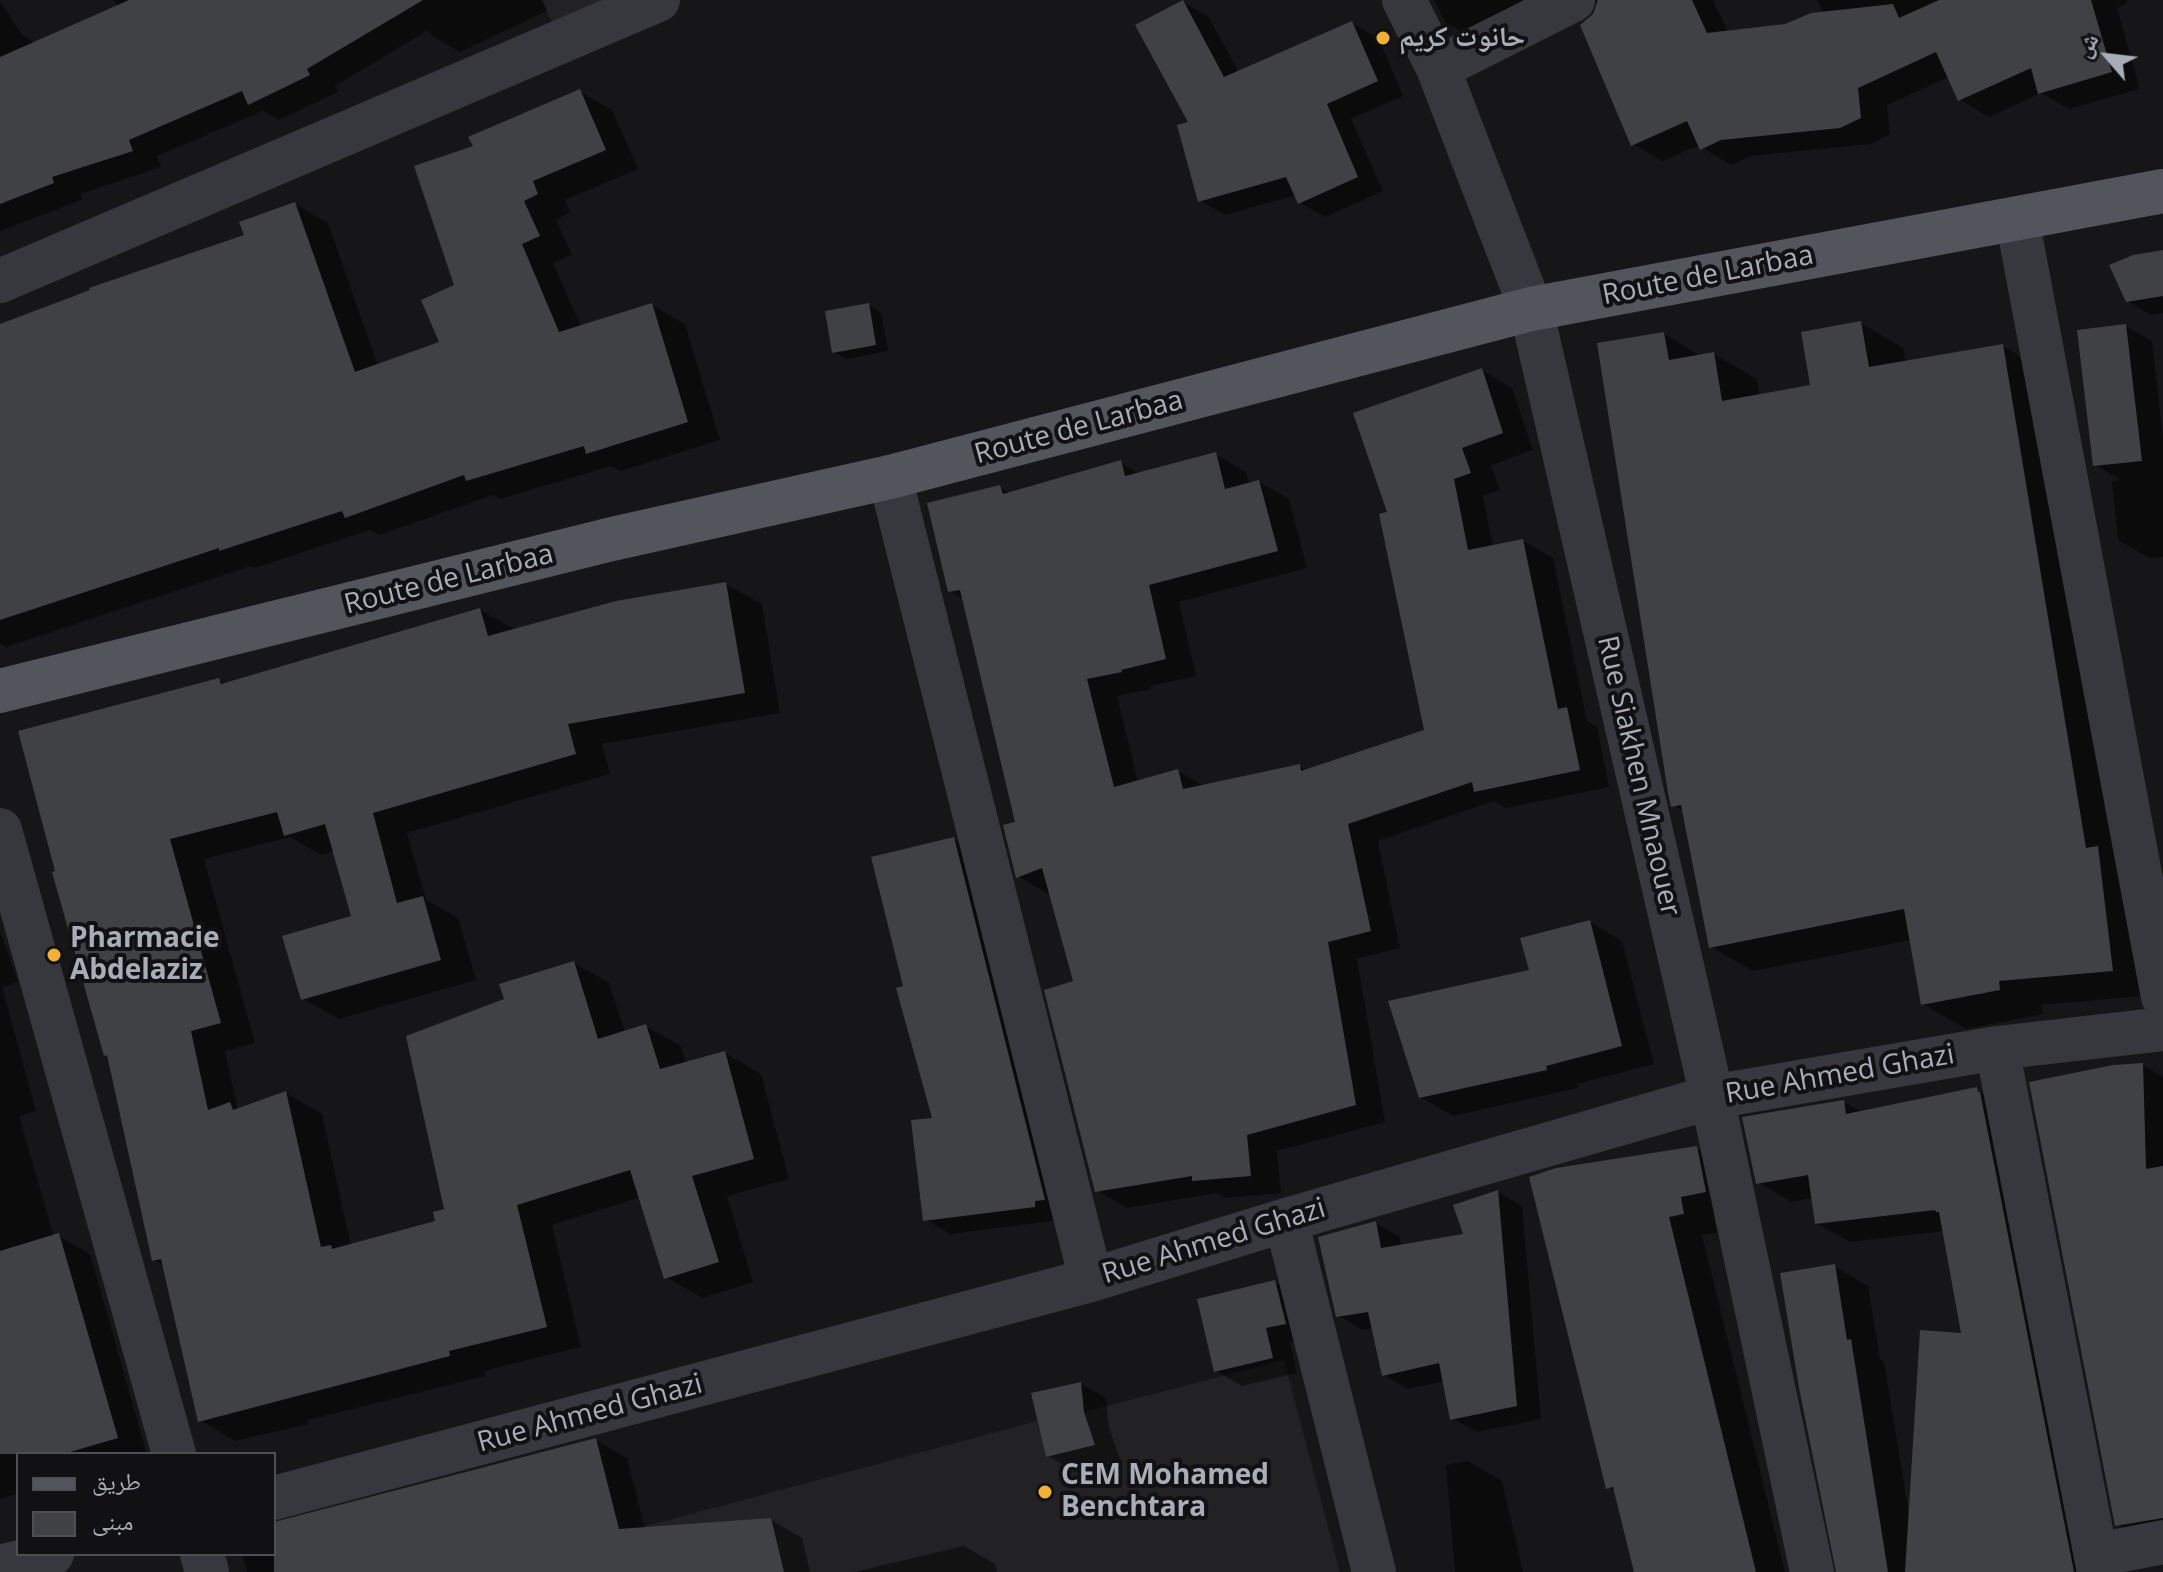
<!DOCTYPE html>
<html>
<head>
<meta charset="utf-8">
<style>
  body { margin:0 }
  #map { position:relative; width:2163px; height:1572px; overflow:hidden; background:#161618; font-family:"Open Sans","Noto Naskh Arabic",sans-serif }
  canvas { display:block }
  .legend { position:absolute; left:16px; top:1452px; width:260px; height:104px; box-sizing:border-box; background:#111113; border:2px solid #4d4f55; margin:0; padding:10px 14px; list-style:none; font-size:24px; color:#a8adb8 }
  .legend li { display:flex; align-items:center; gap:16px; height:40px }
  .legend b { width:40px; border:2px solid #4d4f55 }
  .north { position:absolute; left:2067px; top:16px; width:80px; height:80px; -webkit-text-stroke:6px #111113; paint-order:stroke; rotate:298deg; font-size:22px; font-weight:700; line-height:32px; text-align:center; color:#a8adb8 }
  .north::after { content:''; display:block; margin:auto; width:28px; height:36px; background:#a8adb8; clip-path:polygon(50% 0,100% 100%,50% 72%,0 100%) }
</style>
</head>
<body>
<div id="map">
<canvas width="2163" height="1572"></canvas>
<ul class="legend">
<li><b style="height:10px;background:#53555c"></b>طريق</li>
<li><b style="height:22px;background:#404145"></b>مبنى</li>
</ul>
<div class="north">ش</div>
</div>
<script>
const context = document.querySelector('canvas').getContext('2d');
context.lineJoin = 'round';
function fillPath(path, color) { context.fillStyle = color; context.fill(path, 'evenodd'); }
function trace(path, color, width, dash) { context.strokeStyle = color; context.lineWidth = width; context.lineCap = dash ? 'butt' : 'round'; context.setLineDash(dash || []); context.stroke(path); }
function write(font, color, halo, rows, align = 'center') {
  context.font = font + ' "Open Sans","Noto Naskh Arabic",sans-serif'; context.lineWidth = 8; context.setLineDash([]); context.textBaseline = 'middle'; context.strokeStyle = halo; context.fillStyle = color; for (const [text, x, y, turn = 0] of rows) {
    context.save(); context.translate(x, y); context.rotate((+turn || 0) * Math.PI / 180); context.textAlign = isNaN(turn) ? turn : align; if (halo) context.strokeText(text, 0, 0); context.fillText(text, 0, 0); context.restore();
  }
}
const built = new Path2D(`
  M542 0H604L552 23Z
  M1284 1360 1340 1572H650L639 1528 1037 1421 1046 1457 1095 1445 1084 1412Z`);
const shadow = new Path2D(`
  M114 0H542L547 11 460 52 431 35 428 30 335 86 338 92 279 120 263 111 157 156 161 167 80 194 82 200 0 231V1L22 35 31 40 33 45 118 7Z
  M1434 0H1554L1479 42 1445 22Z
  M1640 0H1713L1728 32 1828 21 1817 0H2126L2127 3 2117 8 2140 89 2069 109 2041 93 1989 117 1959 99 1949 77 1887 105 1890 134 1871 144 1751 156 1732 165 1702 148 1700 145 1662 161 1633 144Z
  M1182 2 1208 16 1239 73 1352 23 1378 38 1403 96 1351 119 1383 191 1325 217 1299 202 1296 195 1226 215 1200 201 1190 124Z
  M579 91 612 110 638 169 565 200 570 212 556 220 572 255 553 263 581 327 652 305 685 324 720 440 621 471 611 466 500 499 493 495 379 535 370 530 254 568 251 566 6 647 0 643V326L246 236 295 204 328 223 378 366 442 343 456 286 475 148Z
  M2163 252V313L2151 315 2127 301Z
  M868 305 881 312 888 351 847 359 834 352Z
  M1860 323 1903 348 1906 363 2003 346 2045 371 2155 995 2041 1005 2043 1014 1966 1029 1923 1004 1912 940 1753 971 1711 947 1685 812 1673 805 1664 334 1701 356 1714 354 1757 379 1759 396 1813 386Z
  M2126 326 2152 341 2163 438V557L2149 558 2118 540 2112 481 2121 480 2095 465Z
  M1482 370 1512 388 1533 450 1491 465 1500 490 1483 496 1493 547 1523 541 1553 558 1587 721 1597 727 1609 787 1506 808 1494 801 1378 841 1400 948 1357 959 1385 1122 1277 1151 1281 1193 1225 1198 1217 1193 1127 1208 1096 1190 1075 982 1051 893 1048 894 1018 876V823L965 600 950 591 1000 487 1011 494 1120 463 1140 474 1215 454 1246 472 1249 484 1259 482 1289 499 1307 568 1179 602 1196 676 1151 686V689L1117 696 1138 782 1178 771 1204 786 1299 766 1308 771 1427 732 1389 513Z
  M726 584 762 604 780 713 602 744 610 774 407 833 426 900 458 918 476 980 339 1019 303 999 353 918 334 851 321 855 290 837 204 859 255 1043 225 1051 238 1111 286 1093 322 1114 351 1246 438 1223 447 1210 506 1000 574 963 609 983 625 1032 645 1026 681 1046 686 1064 725 1053 761 1074 789 1179 727 1196 753 1282 702 1298 666 1277 641 1197 552 1225 581 1347 484 1371 485 1376 308 1420V1424L235 1441 200 1420 164 1266 154 1260 109 1057 106 1055 54 873 219 680 226 684 480 610 516 630Z
  M954 839 980 854 1060 1220 950 1234 925 1219 934 1120 905 988Z
  M1590 922 1622 941 1654 1064 1577 1084 1578 1088 1453 1116 1420 1097 1531 971Z
  M0 931 18 982 2 987 36 1111 19 1116 54 1237 59 1236 90 1254 147 1454H18V1494L0 1499Z
  M2143 1065 2163 1077V1542L2151 1544 2117 1524Z
  M1977 1090 2010 1109 2103 1572H1838L1834 1266 1868 1286 1880 1359 1884 1361 1909 1514 1964 1335 1944 1231 1850 1242 1816 1223 1813 1198 1791 1202 1758 1182 1843 1102 1862 1112Z
  M1696 1148 1730 1167 1740 1211 1714 1215 1717 1233 1702 1235 1785 1572H1637L1616 1492 1608 1487 1531 1178Z
  M1498 1192 1522 1206 1541 1419 1477 1432 1452 1418 1445 1381 1408 1389 1384 1375 1373 1328 1362 1330 1338 1315 1376 1223 1400 1237 1402 1246 1465 1236Z
  M1275 1282 1301 1297 1311 1338 1290 1342 1297 1373 1242 1386 1216 1371Z
  M1081 1384 1106 1398 1109 1428 1120 1459 1073 1470 1048 1456Z
  M596 1440 627 1458 645 1529 771 1520 802 1538 810 1572H247L242 1554H274V1524Z
  M1468 1461 1502 1481 1523 1572H1455L1446 1465Z
  M964 1546 995 1564 997 1572H854Z`);
const building = new Path2D(`
  M129 0H423L307 69 310 75 248 105 242 91 129 140 133 151 52 177 54 183 0 204V57Z
  M1183 0 1224 77 1352 21 1378 81 1327 104 1358 177 1298 204 1286 177 1198 202 1177 125 1188 122 1135 25Z
  M1598 0H1692L1707 33 1785 24 1811 13 1893 4 1899 18 1939 0H2091L2112 72 2038 94 2031 68 1958 101 1936 52 1858 88 1861 118 1840 128 1721 140 1700 150 1687 121 1631 146 1580 25 1593 14Z
  M580 89 606 150 533 181 538 194 524 201 540 236 522 244 559 332 652 303 688 422 586 454 584 446 466 481 464 475 345 518 342 511 219 551V548L0 620V324L90 290 89 288 244 235 239 222 295 202 355 372 439 342 421 300 454 285 414 166 473 146 468 137Z
  M2163 250V296L2126 302 2109 265 2133 255Z
  M869 303 876 345 832 353 825 311Z
  M1861 321 1869 367 2003 344 2086 848 2098 846 2113 971 1999 981 2000 990 1921 1005 1904 909 1709 948 1681 805 1671 807 1668 793 1597 343 1664 332 1669 360 1714 352 1722 401 1810 385 1801 332Z
  M2126 324 2142 461 2093 466 2077 330Z
  M1482 368 1503 433 1462 448 1471 473 1454 479 1468 550 1523 539 1558 709 1567 707 1580 770 1474 792 1472 782 1348 824 1371 931 1328 942 1356 1105 1247 1135 1251 1176 1192 1181V1176L1095 1192 1044 990 1073 981 1042 868 1016 878 1003 825 1015 822 960 590 948 592 927 503 1000 485 1003 494 1121 460 1125 476 1216 452 1225 489 1259 480 1278 551 1149 585 1166 659 1121 670 1122 672 1087 679 1114 787 1178 769 1183 789 1300 764 1301 771 1424 730 1379 514 1387 512 1353 413Z
  M726 582 745 693 568 724 576 754 373 813 397 903 423 896 441 960 301 1000 282 936 351 916 325 824 284 836 277 812 170 839 221 1023 191 1031 208 1110 230 1102 233 1110 286 1091 321 1247 331 1245 332 1249 435 1221 433 1212 444 1209 406 1036 504 999 499 984 574 961 598 1039 646 1024 660 1069 725 1051 754 1159 692 1176 719 1262 664 1279 630 1170 517 1205 547 1327 449 1351 450 1356 198 1422 161 1259 152 1261 107 1055 104 1056 52 872 55 871 18 731 219 678 221 684 480 608 488 636 616 601Z
  M954 837 1045 1200 1035 1201V1207L923 1221 911 1120 932 1118 896 988 903 986 871 857Z
  M1590 920 1622 1046 1546 1066 1547 1070 1419 1098 1388 1001 1529 970 1520 938Z
  M2143 1063 2146 1169 2163 1166V1518L2115 1526 2029 1082 2113 1065Z
  M1977 1087 1978 1092H1980L2074 1572H1905L1920 1330 1961 1333 1939 1212H1936L1935 1210 1815 1224 1808 1175 1756 1184 1742 1117 1844 1100 1846 1114Z
  M1697 1146 1706 1192 1681 1197 1684 1214 1669 1217 1756 1572H1634L1613 1487 1606 1489 1529 1177 1556 1168Z
  M1498 1190 1517 1406 1450 1420 1439 1363 1382 1376 1368 1312 1336 1317 1318 1237 1376 1221 1381 1248 1463 1234 1453 1205Z
  M59 1233 118 1438 63 1454H0V1251Z
  M1835 1264 1847 1340 1851 1339 1888 1572H1836L1799 1388 1780 1273Z
  M1275 1280 1286 1324 1266 1328 1273 1358 1214 1372 1197 1299Z
  M1081 1382 1084 1412 1095 1445 1046 1457 1031 1393Z
  M596 1438 619 1529 771 1518 784 1572H274V1522Z`);
const minor = new Path2D(`
  M1404 0 1438 68 1531 309 1712 1097 1812 1572
  M1438 68 1573 0
  M2017 218 2163 997
  M0 281 658 0
  M890 477 1091 1280
  M0 830 174 1454
  M1997 1048 2099 1572
  M1286 1220 1374 1572
  M274 1498 1091 1280 1286 1220 1712 1097 1997 1048 2163 1029
  M202 1554 207 1572
  M2096 1555 2163 1542
  M0 1567 52 1554`);
const major = new Path2D(`
  M0 691 612 539 890 477 1531 309 2163 191`);
const markers = [
  [1383,38,8,"#f2b134"],
  [54,955,8,"#f2b134"],
  [1045,1492,8,"#f2b134"]
];
const poiNames = [
  ["حانوت كريم",1399,38],
  ["Pharmacie",70,939],
  ["Abdelaziz",70,971],
  ["CEM Mohamed",1061,1476],
  ["Benchtara",1061,1508]
];
const streetNames = [
  ["Route de Larbaa",1708,276,-11],
  ["Route de Larbaa",1079,428,-15],
  ["Route de Larbaa",449,580,-14],
  ["Rue Siakhen Mnaouer",1638,776,77],
  ["Rue Ahmed Ghazi",1840,1075,-10],
  ["Rue Ahmed Ghazi",1214,1242,-17],
  ["Rue Ahmed Ghazi",590,1414,-15]
];
fillPath(built, '#222225');
fillPath(shadow, '#0007');
fillPath(building, '#404145');
trace(minor, '#37383d', 44);
trace(major, '#53555c', 44);
for (const [x, y, r, color] of markers) { const dot = new Path2D(); dot.arc(x, y, r, 0, 2 * Math.PI); context.fillStyle = color; context.fill(dot); trace(dot, '#111113', 3); }
write('bold 28px', '#a8adb8', '#111113', poiNames, 'left');
write('28px', '#a8adb8', '#111113', streetNames);
</script>
</body>
</html>
